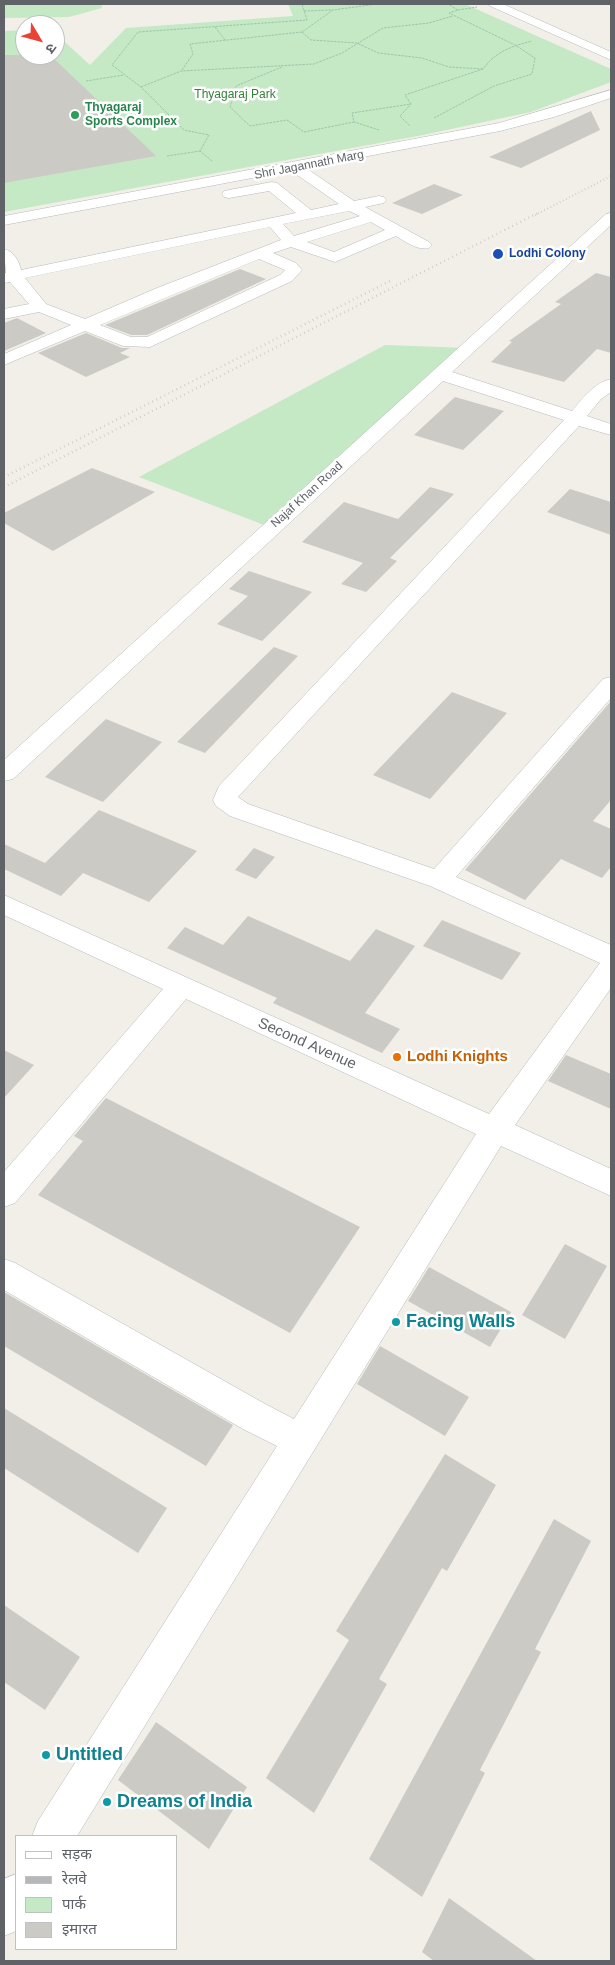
<!DOCTYPE html>
<html>
<head>
<meta charset="utf-8">
<style>
  body { margin:0 }
  #map { position:relative; width:615px; height:1965px; overflow:hidden; background:#f1efe8; font-family:Arial,"Noto Sans Devanagari",sans-serif }
  canvas { display:block }
  .frame { position:absolute; inset:0; border:5px solid #5f6368; pointer-events:none }
  .legend { position:absolute; left:15px; top:1835px; width:162px; height:115px; box-sizing:border-box; background:#fff; border:1px solid #bfc1c3; margin:0; padding:6px 9px; list-style:none; font-size:15px; color:#5f6368 }
  .legend li { display:flex; align-items:center; gap:10px; height:25px }
  .legend b { width:25px; border:1px solid #bfc1c3 }
  .north { position:absolute; left:15px; top:15px; width:50px; height:50px; box-sizing:border-box; background:#fff; border:1px solid #bfc1c3; border-radius:50%; rotate:127deg; font-size:14px; font-weight:700; line-height:20px; text-align:center; color:#5f6368 }
  .north::after { content:''; display:block; margin:auto; width:18px; height:22px; background:#ea4335; clip-path:polygon(50% 0,100% 100%,50% 72%,0 100%) }
</style>
</head>
<body>
<div id="map">
<canvas width="615" height="1965"></canvas>
<div class="frame"></div>
<ul class="legend">
<li><b style="height:6px;background:#fff"></b>सड़क</li>
<li><b style="height:6px;background:#b6b7b8"></b>रेलवे</li>
<li><b style="height:14px;background:#c5e8c5"></b>पार्क</li>
<li><b style="height:14px;background:#cccac5"></b>इमारत</li>
</ul>
<div class="north">उ</div>
</div>
<script>
const context = document.querySelector('canvas').getContext('2d');
context.lineJoin = 'round';
function fillPath(path, color) { context.fillStyle = color; context.fill(path, 'evenodd'); }
function trace(path, color, width, dash) { context.strokeStyle = color; context.lineWidth = width; context.lineCap = dash ? 'butt' : 'round'; context.setLineDash(dash || []); context.stroke(path); }
function write(font, color, halo, rows, align = 'center') {
  context.font = font + ' Arial,sans-serif'; context.lineWidth = 5; context.setLineDash([]); context.textBaseline = 'middle'; context.strokeStyle = halo; context.fillStyle = color; for (const [text, x, y, turn = 0] of rows) {
    context.save(); context.translate(x, y); context.rotate((+turn || 0) * Math.PI / 180); context.textAlign = isNaN(turn) ? turn : align; if (halo) context.strokeText(text, 0, 0); context.fillText(text, 0, 0); context.restore();
  }
}
const green = new Path2D(`
  M4 4H101L102 8 69 17 4 18Z
  M288 4H465L611 69V82L531 112 423 135 4 212V31L25 30V55H55V33L90 65 126 28 293 16Z
  M385 345 467 348 272 528 139 477Z`);
const building = new Path2D(`
  M4 55H50L156 156 4 183Z
  M591 111 600 130 521 168 489 157Z
  M434 184 463 195 422 214 392 203Z
  M240 269 266 279 147 335H131L105 325Z
  M596 273 611 277V353L597 349 564 382 491 362 512 342 509 341 561 304 555 302Z
  M17 318 46 333 4 351V323Z
  M86 333 122 348H130L120 353 130 357 86 377 38 353Z
  M455 397 504 411 463 450 414 435Z
  M92 468 155 492 53 551 4 523V513Z
  M430 487 454 494 390 558 397 561 366 592 341 584 363 563 302 542 344 502 398 519Z
  M570 489 611 502V535L547 512Z
  M249 571 312 592 262 641 217 624 248 596 229 589Z
  M274 647 298 656 205 753 177 742Z
  M452 692 507 713 430 799 373 775Z
  M611 701V800L593 821 611 829V867L602 878 561 859 525 900 465 870Z
  M106 719 162 742 103 802 45 777Z
  M99 810 197 851 149 902 83 873 61 896 4 869V844L45 863Z
  M254 848 275 857 256 879 235 870Z
  M248 916 350 961 376 929 415 946 365 1013 400 1029 382 1053 273 1003 277 998 167 948 185 927 223 945Z
  M442 920 521 953 502 980 423 946Z
  M4 1050 34 1065 4 1098Z
  M566 1055 611 1074V1109L548 1081Z
  M106 1098 360 1227 290 1333 38 1195 83 1141 74 1136Z
  M565 1244 607 1266 565 1339 522 1315Z
  M429 1267 511 1312 490 1347 408 1301Z
  M4 1292 233 1425 206 1466 4 1346Z
  M380 1346 469 1397 445 1436 357 1384Z
  M4 1408 167 1508 138 1553 4 1468Z
  M445 1454 496 1485 447 1571 442 1568 379 1679 387 1684 314 1813 266 1778 349 1640 336 1631Z
  M554 1519 591 1541 535 1649 541 1652 480 1770 485 1773 422 1897 369 1859Z
  M4 1605 80 1657 45 1710 4 1682Z
  M156 1722 247 1787 209 1849 118 1780Z
  M449 1898 537 1961H434L422 1952Z`);
const path = new Path2D(`
  M458 10 477 7
  M304 11 333 10
  M215 27 225 40
  M302 32 311 40 357 43 378 53 422 58 449 67 483 69
  M282 67 236 86 230 107 250 126 287 120 304 132 354 122
  M182 70 193 54 190 44 302 32 333 10 377 4
  M86 81 124 75
  M141 87 181 71 314 64 342 53 383 28 429 23 453 16
  M411 104 405 95 483 69C495 52 512 46 532 41
  M434 118 494 86 532 74 535 58 515 45 449 13 458 10 448 4
  M379 130 354 122 352 113 411 104 400 116 410 126
  M167 156 200 151
  M212 161 200 151 209 135 184 130 141 87 112 65 138 32 307 20 302 4`);
const minor = new Path2D(`
  M295 163 300 164 354 201 379 196 384 197 386 200 384 203 365 207 429 242 432 245 429 248C418 251 406 242 396 236L335 262 291 247 273 253 296 263 302 270 292 281 150 347 123 346 85 331 4 365V354L71 325 39 312 4 319V309L29 304 10 282 4 283V273H6L4 249C13 251 19 260 21 270L296 213 269 191 229 198 224 197 222 194 224 191 229 190 272 182 277 183 311 210 339 204 290 170 288 167 290 164ZM349 211 360 216 294 236 283 224ZM371 222 385 230 334 252 307 242ZM270 227 281 240 157 288 85 319 46 304 25 278ZM259 259 285 270 280 275 147 337H131L100 325Z
  M611 213V225L452 372 572 411C583 398 594 383 611 379V392L601 399 587 416 611 424V435L579 426 238 797 248 804 434 869 603 679 611 677V698L456 877 611 945V988L515 1125 611 1169V1196L501 1146 77 1836H32L38 1821 277 1446 243 1429 4 1290V1259L15 1263 267 1405 294 1419 476 1134 186 999 15 1203 4 1207V1172L163 989 4 915V895L489 1114 600 963 430 886 230 816 216 806 213 800 219 786 564 420 443 381 13 779 4 781V760L606 214Z
  M16 1874V1931L4 1936V1879Z`);
const tertiary = new Path2D(`
  M488 4H503L611 52V60L490 6Z
  M611 90V98L554 117 500 131 4 225V216L499 123Z`);
const railFar1 = new Path2D(`
  M535 215 611 176`);
const rail = new Path2D(`
  M4 477 392 280
  M4 487 538 213`);
const markers = [
  [75,115,5,"#2e9e5b"],
  [498,254,6,"#1a4fb4"],
  [397,1057,5,"#e8710a"],
  [396,1322,5,"#0f9aa8"],
  [46,1755,5,"#0f9aa8"],
  [107,1802,5,"#0f9aa8"]
];
const farParknames = [
  ["Thyagaraj Park",235,95]
];
const farLeisurenames = [
  ["Thyagaraj",85,108],
  ["Sports Complex",85,122]
];
const farStreetnames = [
  ["Shri Jagannath Marg",309,165,-11],
  ["Najaf Khan Road",307,495,-42]
];
const farTransitnames = [
  ["Lodhi Colony",509,254]
];
const streetNames = [
  ["Second Avenue",307,1044,24]
];
const foodNames = [
  ["Lodhi Knights",407,1057]
];
const nearCulturenames = [
  ["Facing Walls",406,1322],
  ["Untitled",56,1755],
  ["Dreams of India",117,1802]
];
fillPath(green, '#c5e8c5');
fillPath(building, '#cccac5');
trace(minor, '#b5b8bc', 1);
trace(tertiary, '#b5b8bc', 1);
trace(path, '#9cc7a9', 1, [2.5, 1]);
fillPath(minor, '#fff');
fillPath(tertiary, '#fff');
trace(railFar1, '#b6b7b8', 2, [0.5, 3]);
trace(rail, '#b6b7b8', 2.5, [0.5, 4]);
for (const [x, y, r, color] of markers) { const dot = new Path2D(); dot.arc(x, y, r, 0, 2 * Math.PI); context.fillStyle = color; context.fill(dot); trace(dot, '#fff', 2); }
write('12px', '#348238', '#fff', farParknames);
write('bold 12px', '#27864d', '#fff', farLeisurenames, 'left');
write('12px', '#5f6368', '#fff', farStreetnames);
write('bold 12px', '#164399', '#fff', farTransitnames, 'left');
write('15px', '#5f6368', '#fff', streetNames);
write('bold 15px', '#c56008', '#fff', foodNames, 'left');
write('bold 18px', '#0d838f', '#fff', nearCulturenames, 'left');
</script>
</body>
</html>
